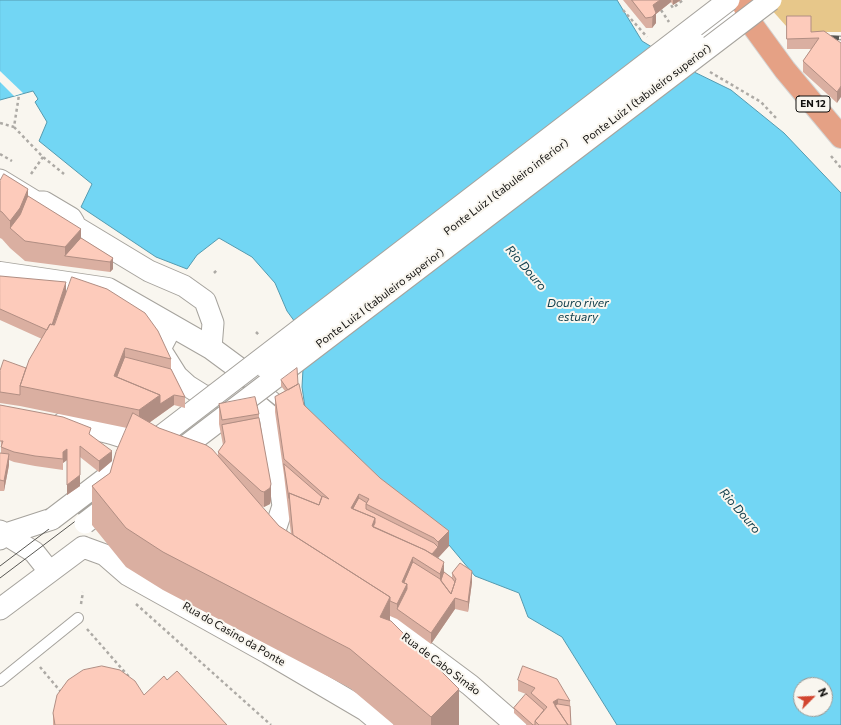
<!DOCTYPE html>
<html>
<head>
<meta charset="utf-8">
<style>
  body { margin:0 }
  #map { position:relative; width:841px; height:725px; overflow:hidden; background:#f9f6ef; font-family:Commissioner,sans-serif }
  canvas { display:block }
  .north { position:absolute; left:793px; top:677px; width:40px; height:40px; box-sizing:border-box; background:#f9f6ef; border:1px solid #9c9a95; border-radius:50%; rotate:66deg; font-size:11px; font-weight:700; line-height:16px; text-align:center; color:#100f0d }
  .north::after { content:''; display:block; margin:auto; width:14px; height:18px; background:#d24630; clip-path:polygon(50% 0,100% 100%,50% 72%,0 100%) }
</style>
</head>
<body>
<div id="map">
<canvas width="841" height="725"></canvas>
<div class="north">N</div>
</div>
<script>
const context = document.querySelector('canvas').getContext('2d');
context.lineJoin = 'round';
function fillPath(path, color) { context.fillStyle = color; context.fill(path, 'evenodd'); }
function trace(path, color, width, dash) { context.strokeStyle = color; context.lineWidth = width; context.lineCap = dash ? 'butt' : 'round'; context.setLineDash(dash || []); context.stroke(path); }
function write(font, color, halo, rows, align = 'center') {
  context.font = font + ' Commissioner,sans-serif'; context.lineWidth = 4; context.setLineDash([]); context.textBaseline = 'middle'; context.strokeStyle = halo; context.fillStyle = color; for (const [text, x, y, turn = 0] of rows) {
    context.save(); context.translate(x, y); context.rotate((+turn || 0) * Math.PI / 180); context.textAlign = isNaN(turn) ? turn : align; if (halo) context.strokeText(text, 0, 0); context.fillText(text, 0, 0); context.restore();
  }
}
const green = new Path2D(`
  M768 0H841V32H811L787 27 770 8Z`);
const water = new Path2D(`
  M0 0H617L642 41 688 69 731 90 784 133 841 193V725H617L562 637 528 617 519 593 475 576 449 545 375 484 306 414 302 387 303 369 319 355 287 311 275 283 252 257 219 238 197 255 187 269 156 257 81 207 92 184 39 141 47 122 35 102 38 99 33 91 0 100ZM801 685H825V709H801Z`);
const pier = new Path2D(`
  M0 71 23 93 14 96 0 82Z`);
const path = new Path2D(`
  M668 0 673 8 683 0
  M623 10 647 37
  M661 10 669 22
  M710 72 761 102 776 118
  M0 123 14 127 19 95
  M14 127 43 157 64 174
  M0 154 12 161
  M831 156 841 168
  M31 174 43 157
  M214 273 217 270
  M256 332 260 336
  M81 604 83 592
  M136 604 271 725
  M87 629 130 678
  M40 667 61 692`);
const lane = new Path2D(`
  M260 386 285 406
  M0 681 78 618`);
const street = new Path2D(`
  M0 180 36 202H44L71 218 74 223
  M56 220 66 226 76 227 149 271 184 286 205 301 213 323 211 348
  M172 326 160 349 177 376 188 386 204 396 250 399 270 416 283 506 275 530 282 550
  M63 423C93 429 122 433 148 449
  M0 531 34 552 49 571
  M0 539 6 534 52 519
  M83 547 105 555 128 575 268 653 365 710 383 725
  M0 609 83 547
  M388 624 470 685 516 725`);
const secondary = new Path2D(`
  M694 43 743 4
  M0 273 108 289 211 348 253 379 267 368`);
const primary = new Path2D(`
  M742 0 750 22 785 70 841 137`);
const tram = new Path2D(`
  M165 440 739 0
  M177 444 757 0
  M0 566 102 489
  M0 578 102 501`);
const rail = new Path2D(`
  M821 37 841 38`);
const streetBridge = new Path2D(`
  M144 449 729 0
  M170 458 771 0
  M52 519 115 471
  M85 523 115 500`);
const secondaryBridge = new Path2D(`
  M267 368 694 43`);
const wall = new Path2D(`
  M623 0H681L673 5 671 2 656 14V23L652 28H646Z
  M787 16 811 32 841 43 837 103 803 72V61L811 49H787Z
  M0 181 28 196 81 238 113 258V269L110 272 25 261 10 248 2 239 0 238Z
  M0 276 66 293 171 359V369L185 397V408L174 405 149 423 159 428 218 457V452L223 445 219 424V404L259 414V418L271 500 270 504 264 507 261 506 279 526 291 534 284 475 275 412V397L285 391 281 386V380L298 384 304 405 449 546 438 558 444 572 452 578V573L472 582 468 612 455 609 431 644 397 619 390 616V621L459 725H394L350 688 163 590 126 567 92 525V486L110 473 127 428 20 406 0 403V371L26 368 42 339 0 320Z
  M0 405 91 435 112 461 99 472 80 457V486L67 495V460L63 463V470L35 466 14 462 9 460V465L4 491H0V453H1Z
  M167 680 227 725H53V713L144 695Z
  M518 680 570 701 571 725H527L514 713V708L526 694 518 691Z`);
const shadedWall = new Path2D(`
  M660 0H671V2L656 14V23L652 28 653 5Z
  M673 0H681L673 5Z
  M841 86V97L837 103V92Z
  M28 189V216L10 228V221Z
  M81 229V249L65 256V266V247Z
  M113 258V269L110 272V262Z
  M66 282V293L49 342V331Z
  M125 348V368L118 387 114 376Z
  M160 395V415L139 430V410Z
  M174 395V405L160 415V404Z
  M67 449V460L63 463V452Z
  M112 451V461L99 472V461Z
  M9 454V465L4 491V481Z
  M80 475V486L67 495V485Z
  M271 484V500L270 504 264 507V492Z
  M359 494V509L356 515 351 508Z
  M375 518V532L372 526Z
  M449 531V546L438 558 429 557 438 547V542Z
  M413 557V572L407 599 397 609V619V604L402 582Z
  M444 562V578L440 584V574Z
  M472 571V582L468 612V602Z
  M390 597V635L380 617Z
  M455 598V609L431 644V633Z
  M459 689V725H431V717Z
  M558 699V710L553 702Z`);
const building = new Path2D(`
  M632 0H660L653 5 656 13 652 17 646 18Z
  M787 16H811V32L824 31 841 43V86L837 92 803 61 819 38 787 39Z
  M4 174 28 189 20 208 10 221 2 212 0 211V181Z
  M28 196 81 229 65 247 25 241 10 228 20 215Z
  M81 238 113 258 110 262 65 256Z
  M0 276 66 282 52 325 50 324 47 330 0 309Z
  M72 277 107 289 145 313 158 331 171 359 125 348 114 376 160 395 139 410 20 386 29 360 50 324 54 325Z
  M125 357 171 369 185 397 174 395 160 404V395L117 377Z
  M4 360 26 368 20 386V395L0 392V371Z
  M297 368 298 384 288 390 281 380Z
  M299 384 304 405 380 478 449 531 438 542 434 538 366 504 369 499 359 494 351 508 375 518 372 526 425 550 444 562 440 574 413 557 402 582 407 584 397 604 390 601V597L293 535 289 493 319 505 322 496 329 499 284 459 275 397Z
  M255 397 259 414 222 420 219 404Z
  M0 405 63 417 91 428 89 434 112 451 99 461 80 446V475L67 485V449L63 452V459L35 456 14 452 1 447 3 441H0Z
  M133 413 159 428 206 445 212 449 279 526 390 597 380 617 391 621 459 689 431 717 350 649 163 552 126 528 92 486 110 473 116 452Z
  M259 418 271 484 270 488 264 492 261 491 218 452 225 442 222 425Z
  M0 453 9 454 4 481 0 480Z
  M284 464 322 497 319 505 289 493V498Z
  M359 498 367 503 366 504V509L434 543 438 547 432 554 425 550 373 527 375 523V518L353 509Z
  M413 562 440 579 451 594 456 579 452 573 460 563 472 571 468 602 455 598 431 633 397 609 407 589V584L404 583Z
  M444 572 452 578 455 582 451 594 441 581Z
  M102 666 120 670 135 681 144 695 164 676 167 680 177 671 227 725H55L53 713 57 695 68 680 83 670Z
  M523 666 557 679 570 701 558 699 553 702 568 725H539L535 721 547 707 531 693 535 688 518 680Z
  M526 694 544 710 535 721V725H533L514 708Z
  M558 704 570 706 571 725H568L555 706Z`);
const shields = [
  [813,104,34]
];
const shieldNames = [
  ["EN 12",813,104]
];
const streetNames = [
  ["Ponte Luiz I (tabuleiro superior)",647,94,-37],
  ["Ponte Luiz I (tabuleiro inferior)",506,187,-37],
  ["Ponte Luiz I (tabuleiro superior)",380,298,-37],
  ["Rua do Casino da Ponte",234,634,30],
  ["Rua de Cabo Simão",441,664,37]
];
const waterNames = [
  ["Rio Douro",526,268,49],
  ["Douro river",578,303],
  ["estuary",578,317],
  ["Rio Douro",740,511,49]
];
fillPath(green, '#e7c78a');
fillPath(water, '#72d6f4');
trace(water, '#559aaf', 1);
fillPath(pier, '#f9f6ef');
trace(lane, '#a6a39d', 12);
trace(street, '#a6a39d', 23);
trace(secondary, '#a6a39d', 24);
trace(primary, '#d4d4d3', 24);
trace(path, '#adaaa5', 2.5, [3, 3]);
trace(lane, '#fff', 10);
trace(street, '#fff', 21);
trace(secondary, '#fff', 22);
trace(primary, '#e5a185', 22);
trace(tram, '#585753', 1);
trace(rail, '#585753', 4.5);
trace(rail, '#f9f6ef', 3, [9]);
trace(streetBridge, '#a6a39d', 23, []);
trace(secondaryBridge, '#a6a39d', 24, []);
trace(streetBridge, '#fff', 21);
trace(secondaryBridge, '#fff', 22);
fillPath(wall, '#daafa1');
fillPath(shadedWall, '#b18e83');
fillPath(building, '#fdcbbb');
trace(building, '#b18e83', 1);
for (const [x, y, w] of shields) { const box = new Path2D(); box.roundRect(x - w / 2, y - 8, w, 16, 3); context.fillStyle = '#f9f6ef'; context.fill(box); trace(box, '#100f0d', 1); }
write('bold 10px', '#100f0d', null, shieldNames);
write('11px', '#100f0d', '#f9f6ef', streetNames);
write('italic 12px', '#0e3c49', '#f9f6ef', waterNames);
</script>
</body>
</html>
